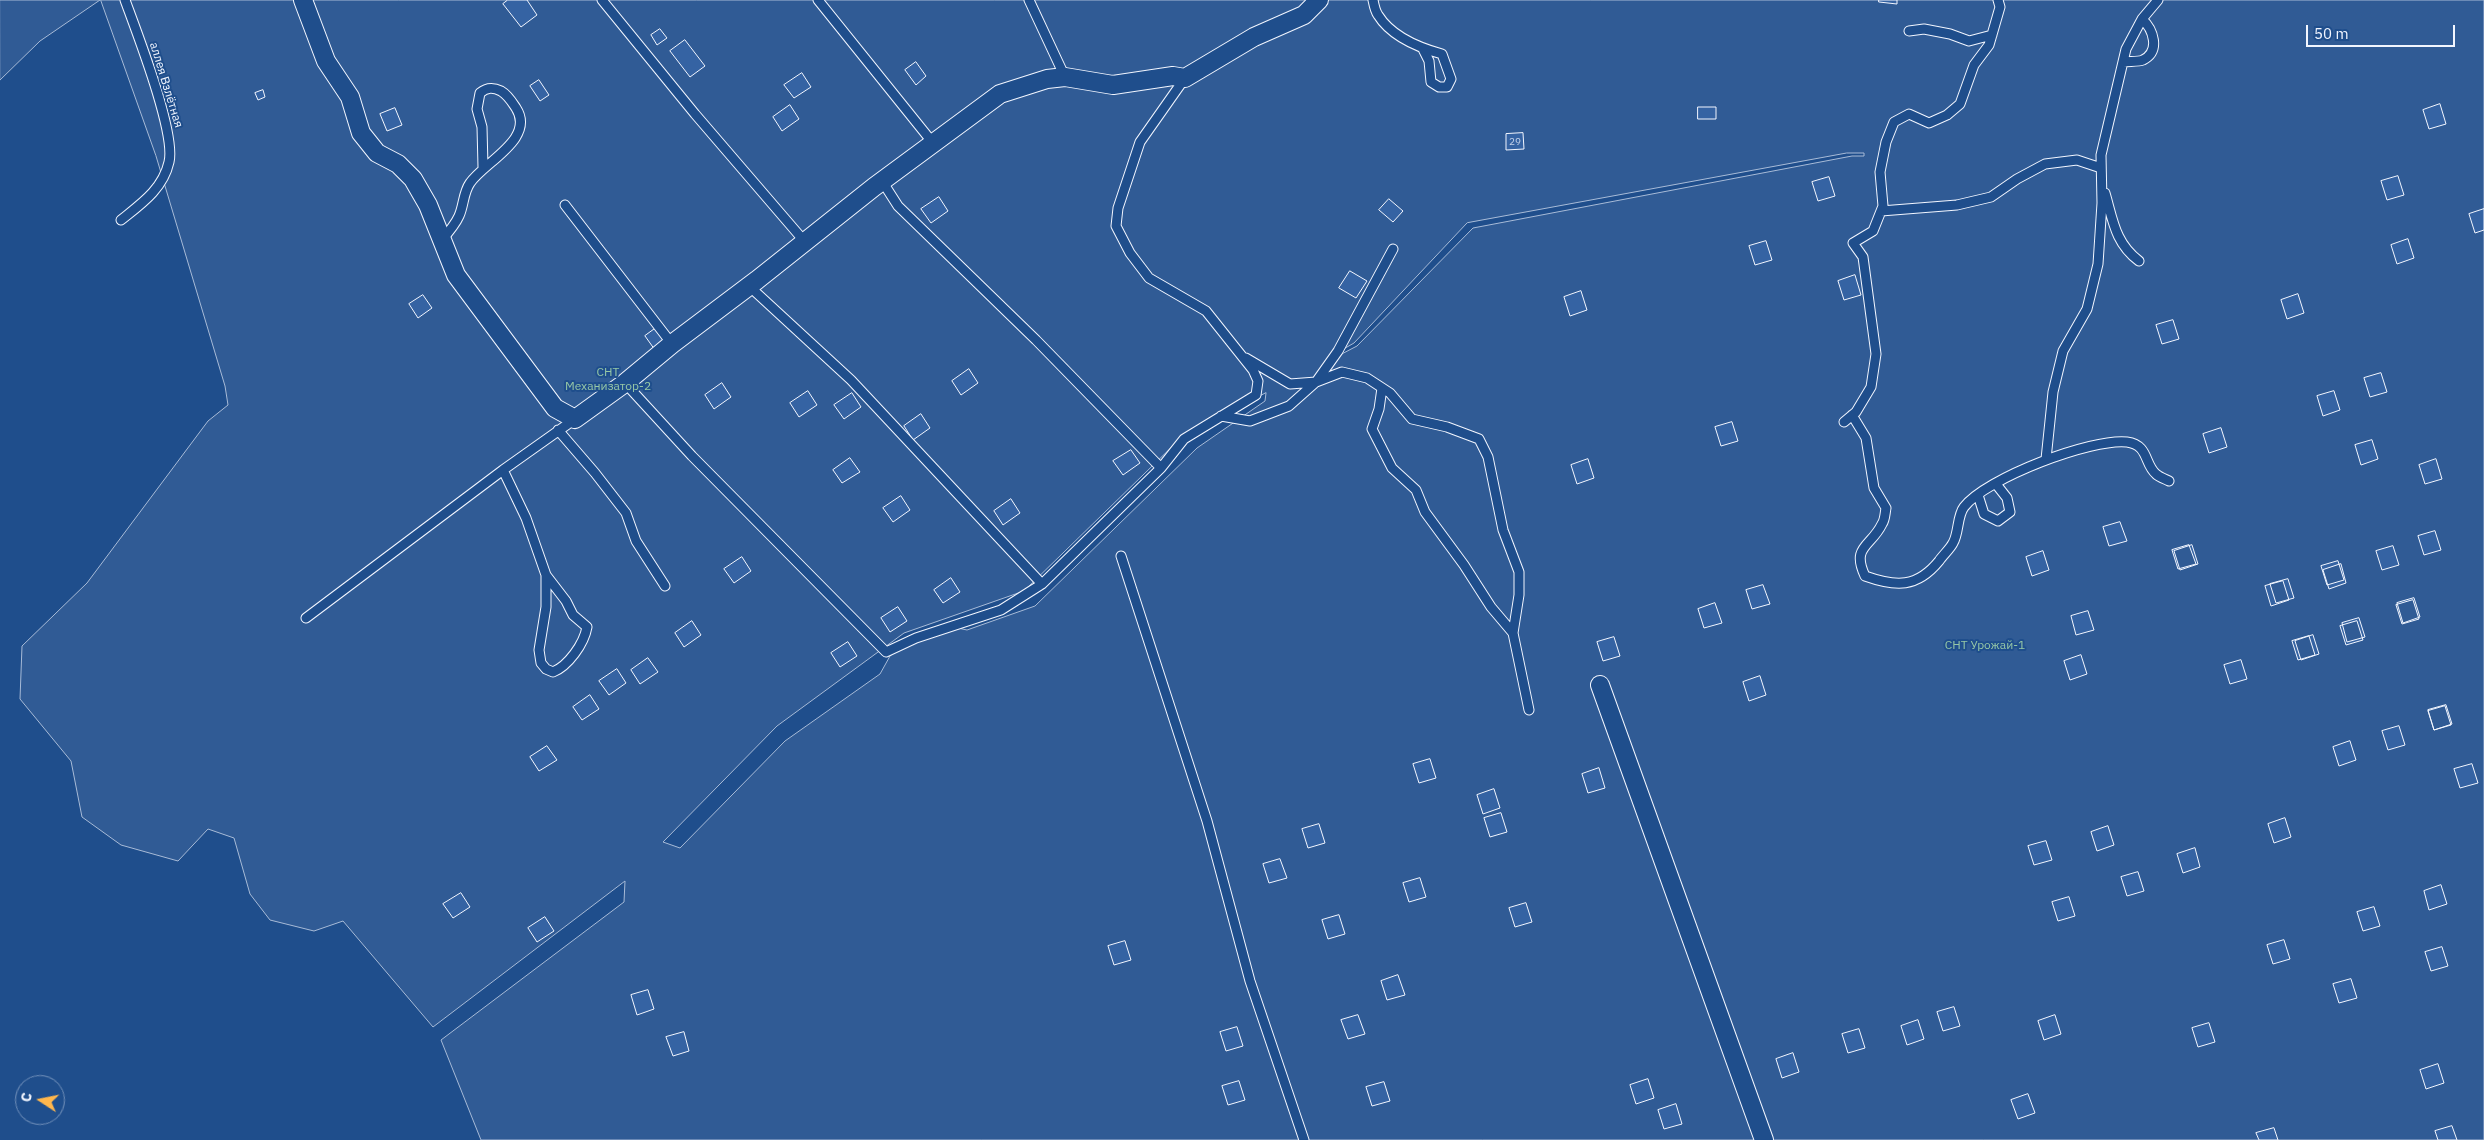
<!DOCTYPE html>
<html>
<head>
<meta charset="utf-8">
<style>
  body { margin:0 }
  #map { position:relative; width:2484px; height:1140px; overflow:hidden; background:#1f4e8c; font-family:"IBM Plex Sans",sans-serif }
  canvas { display:block }
  .north { position:absolute; left:15px; top:1075px; width:50px; height:50px; box-sizing:border-box; background:#1f4e8c; border:1px solid #7391ba; border-radius:50%; rotate:281deg; font-size:14px; font-weight:700; line-height:20px; text-align:center; color:#f2f6ff }
  .north::after { content:''; display:block; margin:auto; width:18px; height:22px; background:#ffb74d; clip-path:polygon(50% 0,100% 100%,50% 72%,0 100%) }
  .scale { position:absolute; left:2306px; top:25px; width:149px; height:22px; box-sizing:border-box; border:2px solid #f2f6ff; border-top:0; padding-left:6px; font-size:15px; line-height:18px; white-space:nowrap; color:#f2f6ff; -webkit-text-stroke:4px #1f4e8c; paint-order:stroke }
</style>
</head>
<body>
<div id="map">
<canvas width="2484" height="1140"></canvas>
<div class="north">С</div>
<div class="scale">50 m</div>
</div>
<script>
const context = document.querySelector('canvas').getContext('2d');
context.lineJoin = 'round';
function fillPath(path, color) { context.fillStyle = color; context.fill(path, 'evenodd'); }
function trace(path, color, width, dash) { context.strokeStyle = color; context.lineWidth = width; context.lineCap = dash ? 'butt' : 'round'; context.setLineDash(dash || []); context.stroke(path); }
function write(font, color, halo, rows, align = 'center') {
  context.font = font + ' "IBM Plex Sans",sans-serif'; context.lineWidth = 4; context.setLineDash([]); context.textBaseline = 'middle'; context.strokeStyle = halo; context.fillStyle = color; for (const [text, x, y, turn = 0] of rows) {
    context.save(); context.translate(x, y); context.rotate((+turn || 0) * Math.PI / 180); context.textAlign = isNaN(turn) ? turn : align; if (halo) context.strokeText(text, 0, 0); context.fillText(text, 0, 0); context.restore();
  }
}
const green = new Path2D(`
  M0 0H100L40 41 0 80Z
  M101 0H2484V1140H481L441 1040 624 902 625 881 433 1027 343 921 314 931 270 920 250 894 234 838 208 829 178 861 121 845 82 817 71 761 20 699 22 646 87 583 208 421 228 405 225 386 156 156ZM1847 153H1864V156H1852L1473 228 1357 346 1334 358H1328L1354 343 1467 223ZM1266 393 1265 401 1197 448 1035 606 967 630 958 628 917 633 890 656 880 674 785 741 680 848 663 842 777 726 904 633 1024 591 1183 436Z`);
const building = new Path2D(`
  M508 0H527L537 15 521 27 503 4Z
  M1879 0H1897V4L1879 2Z
  M660 29 667 38 657 45 651 35Z
  M685 40 705 66 690 77 670 51Z
  M916 62 926 76 916 85 905 70Z
  M802 73 811 87 794 98 784 85Z
  M539 80 549 95 540 101 530 86Z
  M263 90 265 97 258 100 255 93Z
  M2440 104 2446 124 2429 129 2423 110Z
  M790 105 799 119 782 131 773 117Z
  M1698 107H1716V119H1698Z
  M395 108 402 125 387 131 380 114Z
  M1523 133 1524 149 1506 150V134Z
  M2398 176 2404 195 2387 200 2381 181Z
  M1829 177 1835 196 1818 201 1812 182Z
  M939 197 948 211 931 223 921 209Z
  M1389 199 1403 211 1393 222 1379 210Z
  M2484 209V230L2475 233 2469 214Z
  M2408 239 2414 258 2397 264 2391 245Z
  M1766 241 1772 260 1755 265 1749 246Z
  M1350 271 1367 281 1356 298 1339 288Z
  M1855 275 1861 295 1844 300 1838 281Z
  M1581 291 1587 310 1570 316 1564 297Z
  M2298 294 2304 313 2287 319 2281 300Z
  M423 295 432 308 418 318 409 304Z
  M2173 320 2179 339 2162 344 2156 325Z
  M656 328 666 342 655 350 645 336Z
  M969 369 978 383 961 395 952 381Z
  M2381 373 2387 392 2370 397 2364 378Z
  M722 383 731 397 714 409 705 395Z
  M808 391 817 405 799 417 790 403Z
  M2334 391 2340 410 2323 416 2317 396Z
  M852 393 861 407 844 419 834 405Z
  M921 414 930 428 913 440 904 426Z
  M1732 422 1738 441 1721 446 1715 427Z
  M2221 428 2227 447 2209 453 2203 434Z
  M2372 440 2378 459 2361 465 2355 445Z
  M1131 450 1140 463 1123 475 1113 461Z
  M850 458 860 472 842 483 833 470Z
  M1588 459 1594 478 1577 484 1571 465Z
  M2436 459 2442 479 2425 484 2419 465Z
  M901 496 910 510 893 522 883 508Z
  M1011 499 1020 513 1003 525 994 511Z
  M2120 522 2127 541 2109 546 2103 527Z
  M2435 531 2441 550 2424 555 2418 536Z
  M2189 545 2196 564 2178 569 2172 550Z
  M2192 545 2198 564 2180 570 2174 551Z
  M2393 546 2399 565 2382 570 2376 551Z
  M2043 551 2049 570 2032 576 2026 557Z
  M742 557 751 571 734 583 724 569Z
  M2338 561 2344 580 2327 585 2321 566Z
  M2341 564 2346 583 2329 589 2323 570Z
  M951 578 960 592 943 603 934 590Z
  M2288 579 2294 598 2276 603 2270 584Z
  M2283 581 2289 600 2271 606 2265 586Z
  M1763 585 1770 604 1752 609 1746 590Z
  M2414 598 2420 617 2403 623 2397 603Z
  M2413 600 2419 619 2402 624 2396 605Z
  M1715 603 1722 623 1704 628 1698 609Z
  M898 607 907 621 890 632 881 618Z
  M2088 611 2094 630 2076 635 2071 616Z
  M2359 618 2365 637 2347 642 2342 623Z
  M692 621 701 635 684 647 675 633Z
  M2357 621 2363 640 2346 645 2340 626Z
  M2313 635 2319 654 2301 660 2295 641Z
  M2309 636 2315 655 2298 660 2292 641Z
  M1614 637 1620 656 1603 661 1597 642Z
  M848 642 857 656 840 667 831 653Z
  M2081 655 2087 674 2070 680 2064 661Z
  M648 658 658 672 640 684 631 670Z
  M2241 660 2247 679 2230 684 2224 665Z
  M617 669 626 683 609 695 599 681Z
  M1760 676 1766 695 1749 701 1743 682Z
  M590 695 599 709 582 720 573 707Z
  M2446 705 2452 724 2434 730 2428 710Z
  M2445 706 2451 725 2434 730 2428 711Z
  M2399 726 2405 745 2388 750 2382 731Z
  M2350 741 2356 760 2339 766 2333 747Z
  M547 746 557 760 539 771 530 757Z
  M1430 759 1436 778 1419 783 1413 764Z
  M2472 764 2478 783 2460 788 2454 769Z
  M1599 768 1605 788 1588 793 1582 774Z
  M1494 789 1500 808 1483 814 1477 795Z
  M1501 813 1507 832 1490 837 1484 818Z
  M2285 818 2291 837 2274 843 2268 824Z
  M1319 824 1325 843 1308 848 1302 829Z
  M2108 826 2114 845 2097 851 2091 832Z
  M2046 841 2052 860 2034 865 2028 846Z
  M2195 848 2200 867 2183 873 2177 854Z
  M1280 859 1287 878 1269 883 1263 864Z
  M2138 872 2144 891 2127 896 2121 877Z
  M1420 878 1426 897 1409 902 1403 883Z
  M2441 885 2447 904 2429 910 2424 891Z
  M461 893 470 907 453 918 443 904Z
  M2069 897 2075 916 2058 921 2052 902Z
  M1526 903 1532 922 1515 927 1509 908Z
  M2374 907 2380 926 2363 931 2357 912Z
  M1339 915 1345 934 1328 939 1322 920Z
  M545 917 554 931 537 942 528 928Z
  M2284 940 2290 959 2273 964 2267 945Z
  M1125 941 1131 960 1114 965 1108 946Z
  M2442 947 2448 966 2431 971 2425 952Z
  M1398 975 1405 995 1387 1000 1381 981Z
  M2351 979 2357 998 2339 1003 2333 984Z
  M648 990 654 1009 637 1015 631 995Z
  M1954 1007 1960 1026 1943 1031 1937 1012Z
  M1358 1015 1365 1034 1348 1039 1341 1020Z
  M2055 1015 2061 1034 2044 1040 2038 1021Z
  M1918 1020 1924 1039 1907 1045 1901 1026Z
  M2209 1023 2215 1042 2198 1047 2192 1028Z
  M1237 1027 1243 1046 1226 1051 1220 1032Z
  M1859 1029 1865 1048 1848 1053 1842 1034Z
  M684 1032 689 1051 673 1056 666 1037Z
  M1793 1053 1799 1072 1782 1078 1776 1059Z
  M2438 1064 2444 1083 2426 1089 2420 1070Z
  M1648 1079 1654 1098 1636 1104 1630 1085Z
  M1239 1081 1245 1100 1228 1105 1222 1086Z
  M1384 1082 1390 1101 1372 1106 1366 1087Z
  M2028 1094 2035 1113 2018 1119 2011 1100Z
  M1676 1104 1682 1124 1664 1129 1658 1110Z
  M2452 1126 2457 1140H2438L2435 1131Z
  M2274 1128 2278 1140H2259L2256 1133Z`);
const service = new Path2D(`
  M602 0 695 114 805 242
  M818 0 933 143
  M1029 0 1065 77
  M1373 0C1374 5 1375 11 1378 15 1391 36 1420 48 1442 54L1451 79 1447 87H1439L1431 82 1429 61 1423 49
  M1909 31 1924 29 1950 34 1969 41 1992 35
  M2123 62C2129 61 2138 62 2143 60 2161 51 2153 29 2142 19
  M882 181 898 206 1036 340 1161 468
  M2105 193C2113 220 2115 243 2139 261
  M565 205 672 344
  M1881 211 1957 205 1991 197 2017 179 2045 164 2077 160 2101 168
  M121 220C141 204 163 189 169 162 176 133 137 33 125 0
  M441 241C448 233 455 225 459 216 464 205 463 193 470 183 484 162 536 139 516 108 512 102 508 95 501 91 493 87 487 87 480 93L477 109 482 127 483 167
  M749 286 851 380 1042 584
  M1246 358 1290 384 1316 382 1338 351 1393 249
  M625 383 692 456 886 652 916 638 1001 610 1042 584 1161 468 1184 439 1256 395 1258 381 1253 370 1206 311 1149 278 1130 253 1116 226 1118 208 1140 142 1185 78
  M1382 388 1379 409 1372 429 1392 468 1416 490 1425 512 1464 565 1491 607 1513 633
  M1852 415 1866 438 1874 488 1886 508C1885 513 1885 520 1882 524 1871 547 1851 546 1865 576 1896 587 1917 588 1939 561 1943 555 1950 549 1953 543 1959 533 1957 516 1964 507 1986 478 2092 438 2127 442 2149 445 2144 464 2156 474 2159 477 2165 479 2169 481
  M1221 416 1250 421 1289 406 1316 382 1342 372 1367 378 1390 393 1412 419 1447 427 1479 439 1488 457 1503 530 1519 572V595L1513 633 1529 710
  M1844 422 1856 412 1871 387 1876 354 1863 257 1853 243 1873 231 1883 206 1880 172 1886 142 1894 122 1909 114 1929 123 1947 115 1960 104 1974 65 1989 45 2000 7 1998 0
  M558 430 595 473 626 513 636 541 665 586
  M2046 459 2053 392 2063 351 2087 309 2098 264 2102 203 2101 155 2126 49 2142 19 2158 0
  M503 470 526 518 546 575V607L539 650 541 663 546 669 553 672C568 666 584 644 587 627L573 615 566 601 546 575
  M1978 495 1984 514 1998 521 2010 512 2007 498 1996 484
  M1121 556 1207 821 1250 981 1304 1140
  M306 618 503 470 575 419`);
const minor = new Path2D(`
  M303 0 326 61 350 97 361 133 377 153 398 164 413 179 428 205 456 275 555 408 575 419 625 383 672 344 757 280 874 187 1000 94 1047 79 1065 77 1113 85 1173 76 1185 78 1254 37 1304 15 1319 0
  M1600 685 1764 1140`);
const numberNames = [
  ["29",1515,142]
];
const streetNames = [
  ["аллея Взлётная",166,85,73]
];
const parkNames = [
  ["СНТ",608,373],
  ["Механизатор-2",608,387],
  ["СНТ Урожай-1",1985,646]
];
fillPath(green, '#305b95');
trace(green, '#a8bbd7', 1);
fillPath(building, '#3563a3');
trace(building, '#f2f6ff', 1);
trace(service, '#f2f6ff', 11);
trace(minor, '#f2f6ff', 20);
trace(service, '#1f4e8c', 9);
trace(minor, '#1f4e8c', 18);
write('10px', '#c3d1e8', null, numberNames);
write('12px', '#f2f6ff', '#1f4e8c', streetNames);
write('12px', '#97c8a6', '#1f4e8c', parkNames);
</script>
</body>
</html>
